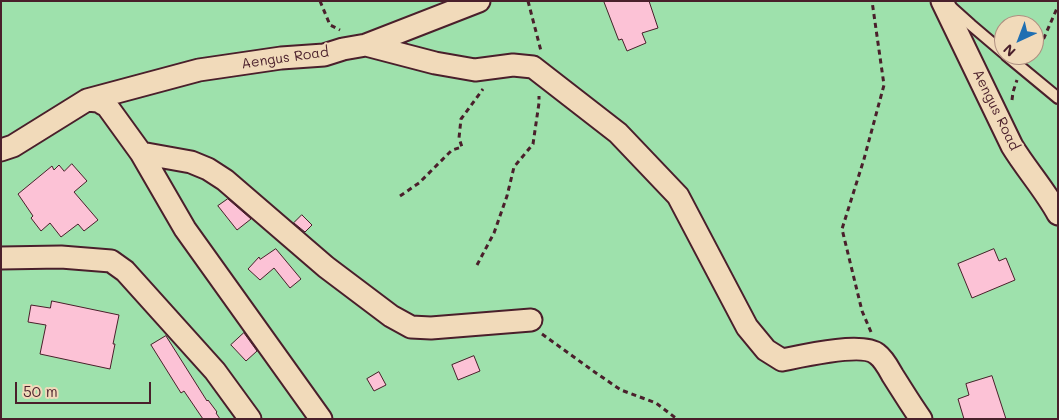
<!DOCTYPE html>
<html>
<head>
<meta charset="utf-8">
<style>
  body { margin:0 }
  #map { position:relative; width:1059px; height:420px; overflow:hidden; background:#f1daba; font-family:Mali,sans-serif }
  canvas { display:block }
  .frame { position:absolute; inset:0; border:2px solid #4a1f2b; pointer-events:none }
  .north { position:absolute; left:994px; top:15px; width:50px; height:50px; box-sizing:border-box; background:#f1daba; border:1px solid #ae8f81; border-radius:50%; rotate:223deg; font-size:14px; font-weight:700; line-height:20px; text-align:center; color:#4a1f2b }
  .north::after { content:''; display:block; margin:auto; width:18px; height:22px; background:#1f6fb2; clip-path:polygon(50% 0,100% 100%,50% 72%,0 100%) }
  .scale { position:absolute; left:15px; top:382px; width:136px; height:22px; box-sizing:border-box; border:2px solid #4a1f2b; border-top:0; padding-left:6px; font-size:15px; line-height:18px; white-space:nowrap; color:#4a1f2b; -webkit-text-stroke:4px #f1daba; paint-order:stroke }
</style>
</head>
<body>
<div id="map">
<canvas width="1059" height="420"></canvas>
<div class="frame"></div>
<div class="north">N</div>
<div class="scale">50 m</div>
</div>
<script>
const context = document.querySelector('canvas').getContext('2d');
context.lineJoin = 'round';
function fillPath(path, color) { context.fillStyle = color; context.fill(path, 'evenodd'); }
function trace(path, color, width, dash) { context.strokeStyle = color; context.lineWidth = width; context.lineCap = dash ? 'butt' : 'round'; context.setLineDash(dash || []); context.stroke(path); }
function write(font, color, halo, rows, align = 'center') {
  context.font = font + ' Mali,sans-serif'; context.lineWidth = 4; context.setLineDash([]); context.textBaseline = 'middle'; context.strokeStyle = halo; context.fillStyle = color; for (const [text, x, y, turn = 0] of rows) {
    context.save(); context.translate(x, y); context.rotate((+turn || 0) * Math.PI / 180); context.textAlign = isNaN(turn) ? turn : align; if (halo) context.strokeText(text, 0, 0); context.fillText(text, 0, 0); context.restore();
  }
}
const green = new Path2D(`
  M1 1H1058V419H1ZM1004 25H1034V55H1004Z`);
const building = new Path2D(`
  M604 1H649L658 28 642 33 646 43 627 51 622 39 619 40Z
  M72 164 87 181 74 192 98 220 84 231 78 224 61 237 50 223 41 231 31 218 33 216 18 194 52 166 54 170 59 165 64 171Z
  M228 199 251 219 237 230 218 206Z
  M302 215 312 225 305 232 294 223Z
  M276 249 301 279 290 288 274 268 260 280 248 269 259 257 260 259Z
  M994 249 999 261 1006 258 1015 280 972 298 958 264Z
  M52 301 119 315 113 344H115L110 369 40 354 46 325 28 322 31 305 50 308Z
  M244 333 257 351 246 361 231 345Z
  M166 336 207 401 208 400 217 412 216 413 220 419H203L184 391 181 393 151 345Z
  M474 356 480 371 458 380 452 365Z
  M379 372 386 385 374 391 367 379Z
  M992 376 1006 419H964L958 399 969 395 966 384Z`);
const path = new Path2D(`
  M320 1 330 25 340 30
  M528 1 541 51
  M1034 54 1040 47 1058 6
  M1012 100 1013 92 1017 80
  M400 196 419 183 452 150 462 147 459 138 461 119 483 89
  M477 265 494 233 507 196 514 167 533 144 539 103V96
  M871 332 862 311 842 229 864 159 884 85 872 1
  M542 334 596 373 621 390 656 403 677 419`);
const lane = new Path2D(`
  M952 8 971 25 1004 53
  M1006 55 1058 98`);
const street = new Path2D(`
  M942 1 1012 146C1026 169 1045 190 1058 214
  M366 45 435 63 475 70 513 65 533 67 618 133 678 196 747 327 766 350 782 360C802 356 862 342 877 354 884 359 889 369 893 376 902 390 911 405 921 419
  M87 100 199 70 281 58 324 55 343 49 366 45 479 1
  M1 150 13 146 87 100 98 101 107 106 141 153 185 229 321 419
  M141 153 191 162 208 169 225 180 326 267 391 316 411 327 431 328 531 320
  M1 258 61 257 111 261 125 271 215 371 250 419`);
const streetNames = [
  ["Aengus Road",285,58,-8],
  ["Aengus Road",996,110,64]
];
fillPath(green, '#9ee1ac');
fillPath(building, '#fcc2d6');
trace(building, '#4a1f2b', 1);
trace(lane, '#4a1f2b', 14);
trace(street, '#4a1f2b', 25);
trace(path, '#4a1f2b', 3, [5, 4]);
trace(lane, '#f1daba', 10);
trace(street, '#f1daba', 21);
write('14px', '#4a1f2b', '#f1daba', streetNames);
</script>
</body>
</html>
